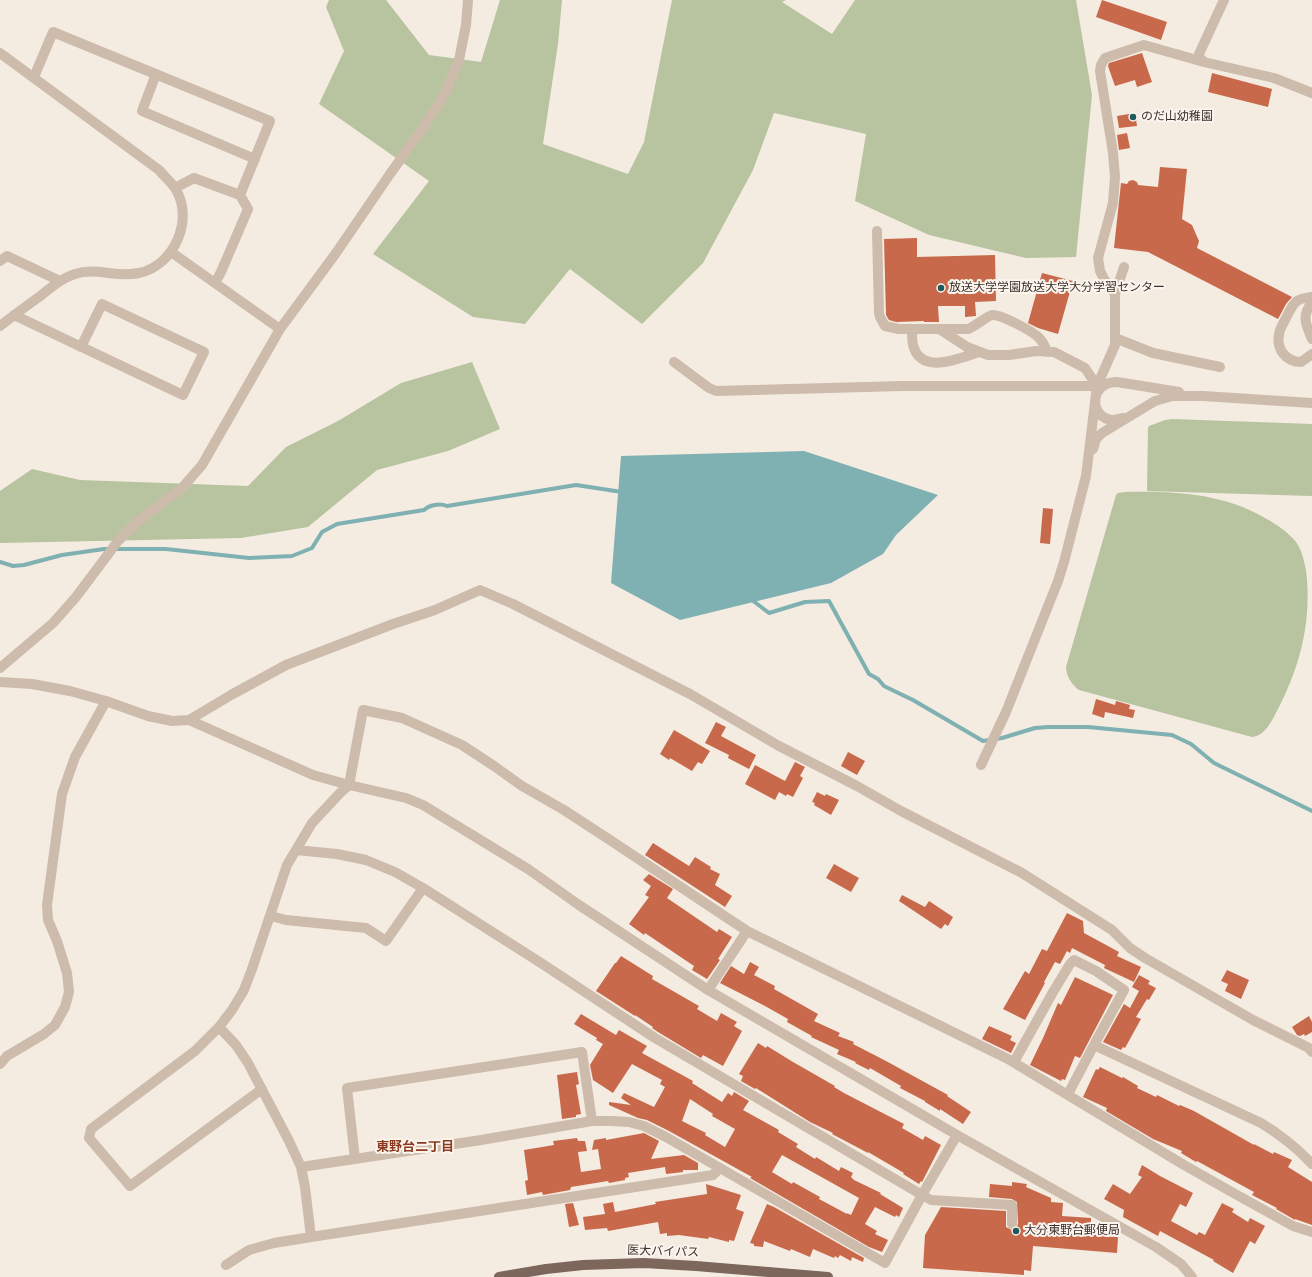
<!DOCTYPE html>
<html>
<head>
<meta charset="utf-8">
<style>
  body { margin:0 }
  canvas { display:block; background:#f4ebe1 }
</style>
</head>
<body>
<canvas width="1312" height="1277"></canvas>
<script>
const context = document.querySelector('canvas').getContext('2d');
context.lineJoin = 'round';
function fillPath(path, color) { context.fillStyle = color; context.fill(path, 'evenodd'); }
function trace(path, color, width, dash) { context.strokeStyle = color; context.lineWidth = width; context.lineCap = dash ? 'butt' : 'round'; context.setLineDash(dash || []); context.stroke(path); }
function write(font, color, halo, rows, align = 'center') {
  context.font = font + ' Roboto,"Noto Sans JP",sans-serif'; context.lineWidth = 4; context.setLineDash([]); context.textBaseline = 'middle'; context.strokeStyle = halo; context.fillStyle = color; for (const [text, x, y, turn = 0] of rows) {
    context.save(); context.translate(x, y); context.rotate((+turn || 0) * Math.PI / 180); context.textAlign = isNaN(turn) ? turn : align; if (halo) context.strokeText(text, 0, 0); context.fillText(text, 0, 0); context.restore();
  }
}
const green = new Path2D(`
  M329 0H386L429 55 481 62 500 0H562L558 44 543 144 628 174 644 142 672 0H786L782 2 832 34 855 0H1076L1092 95 1076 257 1026 258 929 235 855 201 866 134 774 113 753 170 703 263 642 324 570 269 525 324 473 317 373 254 429 181 319 104 344 51 326 7Z
  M472 362 500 429 448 451 377 470 308 527 241 538 0 543V491L32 469 80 480 248 486 286 447 338 421 401 383Z
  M1172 419 1312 424V496L1147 491 1148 428 1149 426 1165 420Z
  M1125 492C1173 491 1222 493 1265 518 1276 524 1288 532 1296 542 1302 550 1304 561 1306 570 1312 619 1301 664 1279 707 1273 718 1266 736 1252 737L1079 690C1072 685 1066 676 1066 667L1116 495 1118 493Z`);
const water = new Path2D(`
  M804 451 938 495 896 535 883 554 831 583 680 620 611 583 621 456Z`);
const stream = new Path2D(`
  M0 562 13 566 24 565 62 555 104 549H166L249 558 292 556 312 548 322 532 337 524 424 510C429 505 440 503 447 506L576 485 622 492
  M752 600 769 613 805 602 829 601 869 674 878 679 884 686 890 689 913 700 983 741 1002 738 1035 728 1048 727H1088L1172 735 1191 744 1214 763 1312 811`);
const building = new Path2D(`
  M1102 0 1167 22 1161 40 1096 17Z
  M1142 53 1152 82 1137 87 1135 80 1115 86 1108 66 1109 63Z
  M1212 73 1272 89 1268 107 1208 92Z
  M1135 113 1137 126 1119 128 1117 116Z
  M1127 133 1130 148 1119 150 1117 135Z
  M1160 167 1187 169 1182 219 1192 225 1195 232 1199 241 1197 248 1292 297 1286 304 1278 319 1148 252 1114 248 1121 183 1127 184 1129 181 1133 180 1137 182 1138 185 1158 187Z
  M917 238V257L995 255 996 301 975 302 976 316 965 317V306H938L939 322H924V321L896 322 889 320 886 315 884 239Z
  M1042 273 1073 281 1058 334 1038 328 1028 323Z
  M1043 508 1053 509 1050 544 1040 543Z
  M1096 699 1115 705 1116 701 1130 705 1129 709 1135 710 1133 718 1105 712 1104 718 1092 714Z
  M716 722 726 727 721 736 756 755 749 769 728 758 729 755 705 743Z
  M674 730 710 751 702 764 698 762 692 771 670 758 669 760 660 754Z
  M848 752 865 761 857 775 841 766Z
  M795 762 805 767 800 776 803 778 793 797 787 794 786 796 779 792 775 800 745 784 755 765 785 781Z
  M817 792 825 796 826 794 839 800 831 815 814 805 815 803 812 802Z
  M653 843 689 866 695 857 711 867 710 869 720 874 715 885 732 896 725 907 645 855Z
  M834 864 859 878 851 892 826 878Z
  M649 874 673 889 667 898 717 932 719 929 732 937 718 959 720 960 707 979 692 970 694 966 645 933 644 935 629 924 649 897 645 895 651 886 643 880Z
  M902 895 925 907 929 901 953 917 948 926 945 924 941 929 899 901Z
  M1067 913 1083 921 1084 933 1119 952 1117 956 1141 967 1134 982 1104 968 1105 965 1072 948 1070 953 1067 951 1060 964 1055 962 1044 982 1045 983 1025 1020 1003 1009 1025 971 1029 974 1042 949 1047 951Z
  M621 956 653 976 652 979 699 1006 697 1009 717 1021 721 1013 737 1022 734 1026 742 1031 723 1066 703 1055 701 1058 658 1032 652 1028 653 1027 635 1015V1016L596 991 615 963H616Z
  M750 962 759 967 754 975 775 986 774 989 818 1014 814 1021 840 1033 838 1036 854 1042 853 1044 886 1061 948 1095 947 1096 971 1112 963 1124 940 1109V1111L925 1102V1101L900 1088 901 1086 870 1068 869 1070 855 1063 856 1062 837 1054 839 1050 811 1037 812 1036 787 1022 788 1019 765 1006 720 983 731 966 744 974Z
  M1227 970 1249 980 1241 999 1225 991 1228 984 1221 981Z
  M1139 975 1150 981 1148 984 1156 988 1149 1000 1147 999 1136 1017 1141 1019 1125 1048 1123 1047 1121 1050 1103 1042 1124 1004 1130 1008 1139 991 1132 987Z
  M1075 977 1113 995 1080 1058 1075 1056 1065 1080 1062 1079 1061 1081 1030 1065 1043 1038 1058 1003 1061 1005Z
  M581 1014 616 1035 619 1030 647 1046 642 1053 693 1081 692 1083 722 1102 728 1093 732 1096 734 1092 749 1101 743 1110 779 1130 778 1132 798 1144 796 1147 815 1159 816 1157 839 1171 841 1167 853 1173 851 1177 854 1180 881 1193 880 1194 903 1208 899 1217 896 1215 895 1217 875 1207 865 1224 877 1231 875 1234 888 1240 882 1252 869 1247 750 1178 752 1177 669 1131 647 1120 638 1118 609 1105V1102L631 1105 621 1098 624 1093 654 1107 665 1087 660 1084 662 1080 632 1064 613 1093 593 1080 590 1065 603 1044 596 1040 597 1038 574 1024ZM690 1099 713 1114 712 1116 735 1129 725 1147 705 1135 706 1133 682 1121ZM782 1155 859 1198 851 1215 847 1213V1214L819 1199 820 1197 793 1182 792 1184 772 1172Z
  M1309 1016 1312 1022V1032L1305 1036 1304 1034 1300 1036 1297 1035 1292 1027Z
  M989 1026 1012 1036 1010 1040 1016 1043 1011 1053 982 1039Z
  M758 1043 766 1048 767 1046 793 1062 835 1086 834 1087 844 1093 904 1124 902 1128 923 1140 925 1136 941 1145 922 1182 921 1181 919 1184 903 1174 904 1173 868 1152V1153L832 1134 833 1133 810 1122 756 1088 755 1089 741 1081 743 1076 739 1074Z
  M1100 1067 1122 1078 1123 1077 1138 1086 1137 1088 1156 1097 1157 1095 1179 1106 1180 1105 1194 1111 1254 1145V1144L1273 1154 1274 1152 1292 1160 1288 1167 1312 1182V1225L1295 1219V1220L1276 1209 1277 1208 1252 1195 1254 1192 1197 1161 1196 1162 1181 1153 1182 1151 1153 1139 1106 1111 1107 1108 1083 1097 1096 1069 1098 1070Z
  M577 1072 579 1084 576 1085 581 1114 576 1115V1117L562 1119 557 1075Z
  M644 1133 659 1141 651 1159 684 1155 698 1163V1170H683V1172L666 1174 665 1167 628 1173 629 1177 625 1178V1180L609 1183 608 1181 571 1187 570 1190 543 1195 542 1192 527 1195 525 1181 528 1180 524 1150 554 1145 553 1141 577 1138 578 1141H585L587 1151 578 1152 581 1172 601 1169 598 1149 592 1150 594 1140 606 1138V1140Z
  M1142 1165 1160 1176 1193 1193 1186 1207 1180 1204 1171 1221 1197 1235 1199 1232 1205 1235 1222 1203 1234 1209 1232 1212 1248 1222 1250 1218 1265 1226 1255 1244 1250 1241 1233 1273 1213 1261 1214 1260 1160 1231 1158 1236 1123 1217 1124 1210 1104 1199 1113 1184 1130 1194 1142 1177 1138 1175Z
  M1012 1182 1027 1184 1026 1187 1051 1198V1202L1063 1203 1062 1216 1091 1218V1229L1104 1230 1103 1236 1118 1237 1117 1253 1033 1246 1031 1271 1024 1270V1275L923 1268 925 1235 941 1207 1006 1211V1227L1012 1230 1016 1229 1018 1224 1017 1202 1012 1199 989 1197 990 1184 1012 1186Z
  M706 1184 741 1195 736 1209 744 1212 734 1241 729 1240V1242L709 1237 708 1239 679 1235 667 1236V1233L660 1234 658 1222 608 1231 607 1228 585 1230 583 1217 605 1214 603 1204 613 1202 615 1212 656 1204 655 1202 707 1194Z
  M573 1203 579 1225 569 1227 565 1204Z
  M767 1204 774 1207 864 1258 863 1262 852 1257 851 1261 840 1255 838 1258 835 1256 834 1258 813 1249 810 1257 791 1249 790 1251 764 1241 763 1247 754 1246V1244L750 1243Z`);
const minor = new Path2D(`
  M1224 0 1199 54V57L1204 62 1274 78 1312 93
  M0 53 159 170C164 176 171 182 175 188 195 219 174 266 139 273 117 278 96 267 75 274 62 278 50 288 39 297 26 306 13 316 0 326
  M156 74 142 111 255 159
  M34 77 53 32 270 121 240 195
  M175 188 194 178 240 195 248 209 221 272 215 283
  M877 231 879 313 880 317 885 326 899 329H968C974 327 989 315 992 315 1000 314 1030 330 1037 336 1042 340 1045 346 1047 352
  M171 252 280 329
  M0 261 7 256 60 281
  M1115 294 1104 279 1100 271 1098 258 1113 203 1115 177 1113 153 1100 71 1101 65 1105 58 1144 45 1204 62
  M1312 297C1307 298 1301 298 1297 301 1293 304 1290 310 1288 314 1285 321 1280 327 1279 334 1276 349 1286 362 1301 362L1312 354
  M1312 303C1301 315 1306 325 1312 339
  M14 315 183 395 204 352 102 304 81 347
  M912 330C912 335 912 340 913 345 921 376 960 358 979 352
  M941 330 967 347 988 355H1009L1036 351 1054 352 1085 368 1097 386
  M1115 338 1153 353 1220 367
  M674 362 709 388 716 391 903 386H1097
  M1123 418C1120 418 1116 420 1113 420 1088 418 1089 382 1117 382L1179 392
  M1093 449 1096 439 1102 433 1155 401 1172 396H1203L1312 403
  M0 668 53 623 76 597 118 541 136 523 182 488 202 465 280 329 336 253 390 174 423 128 445 94 459 60 466 25 468 0
  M0 682 32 684 70 691 106 701 148 716 172 721 189 720 231 695 286 665 393 624 435 610 480 590 513 604 690 694 779 746 857 786 901 811 1022 873 1112 930 1130 948 1145 958 1253 1020 1309 1048 1312 1052
  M189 720 313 775 349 785 406 798 423 805 528 869 579 905 708 990 957 1135 1156 1247 1181 1264 1192 1277
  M981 765 1006 712 1058 581 1064 562 1086 476 1097 386 1115 345V294L1124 267
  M296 850 337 854 366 860 395 872 423 888 541 963 655 1038 922 1195 931 1200 1012 1205V1224
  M271 916 286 920 366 928 386 941 423 888
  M708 990 747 931
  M219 1027 236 1045 248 1063 289 1141 301 1167 305 1187 311 1237
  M1014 1062 1053 992 1070 964 1074 960 1096 971 1124 990 1094 1045
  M0 1064 7 1056 44 1034 55 1025 65 1007 69 992 67 973 57 941 48 920 47 905 62 794 75 757 106 701
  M262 1089 130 1186 89 1138 91 1129 195 1051 219 1027 232 1010 244 990 252 969 287 865 312 823 340 793 349 785 363 710 402 718 462 745 494 766 522 786 564 810 610 840 747 931 1008 1059 1184 1165 1237 1195 1293 1226 1312 1232
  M1068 1094 1094 1045 1261 1123C1281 1135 1297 1148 1312 1164
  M355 1159 347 1088 582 1052 592 1121
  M301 1167 481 1140 592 1121H611L629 1122 644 1126 666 1137 885 1263 922 1195 957 1135
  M226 1265 249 1250 274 1243 311 1237 713 1175 720 1168`);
const major = new Path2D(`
  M499 1277 546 1269 583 1265 644 1263 696 1266 828 1277`);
const markers = [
  [1133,117,4,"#1f5a5e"],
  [941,288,4,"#1f5a5e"],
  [1016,1231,4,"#1f5a5e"]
];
const poiNames = [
  ["のだ山幼稚園",1141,117],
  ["放送大学学園放送大学大分学習センター",949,288],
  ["大分東野台郵便局",1024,1231]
];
const streetNames = [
  ["医大バイパス",663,1252,2]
];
const neighbourhoodNames = [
  ["東野台二丁目",415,1148]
];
fillPath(green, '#b8c4a0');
fillPath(water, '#7fb0b2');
trace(stream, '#7fb0b2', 4);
fillPath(building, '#c8694b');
trace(minor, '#cdbbac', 10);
trace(major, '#7d675c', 10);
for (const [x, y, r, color] of markers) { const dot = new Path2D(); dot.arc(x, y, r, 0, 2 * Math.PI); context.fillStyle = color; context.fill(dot); trace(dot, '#fbf5ee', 1.5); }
write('12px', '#3b302b', '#fbf5ee', poiNames, 'left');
write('12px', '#3b302b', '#fbf5ee', streetNames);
write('bold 13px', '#8c3b22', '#fbf5ee', neighbourhoodNames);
</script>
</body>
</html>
